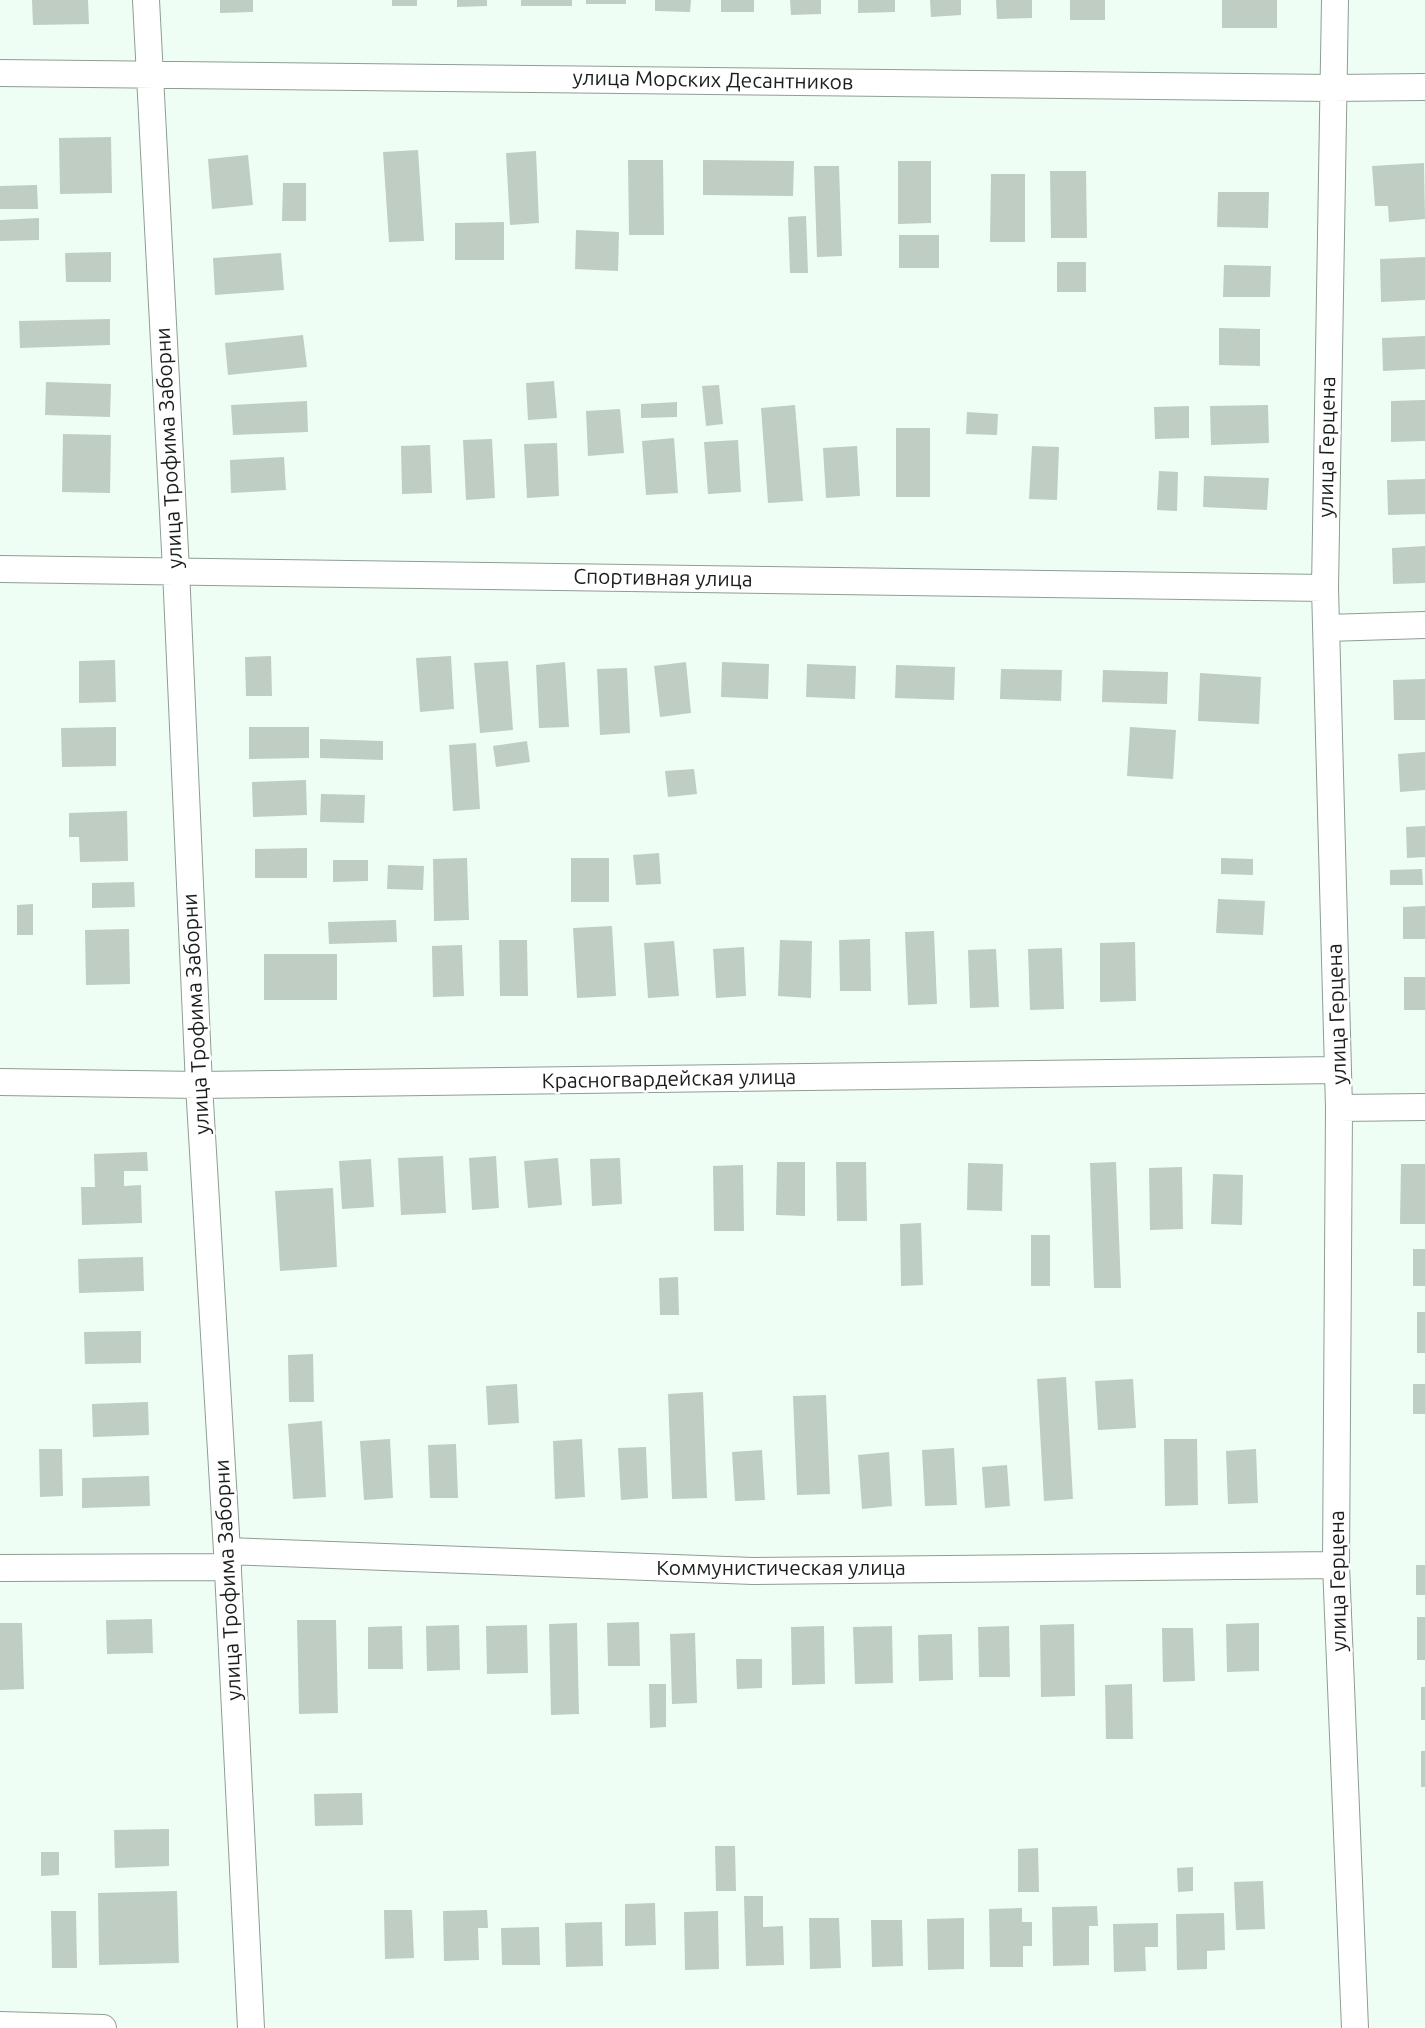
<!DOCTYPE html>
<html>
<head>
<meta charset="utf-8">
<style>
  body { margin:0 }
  canvas { display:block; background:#effef4 }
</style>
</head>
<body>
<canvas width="1425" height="2028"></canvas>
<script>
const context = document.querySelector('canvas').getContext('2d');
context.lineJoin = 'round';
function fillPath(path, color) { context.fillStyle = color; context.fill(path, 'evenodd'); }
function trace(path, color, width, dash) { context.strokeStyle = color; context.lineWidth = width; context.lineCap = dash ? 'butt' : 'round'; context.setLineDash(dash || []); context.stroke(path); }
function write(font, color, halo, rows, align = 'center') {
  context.font = font + ' Ubuntu,sans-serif'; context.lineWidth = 5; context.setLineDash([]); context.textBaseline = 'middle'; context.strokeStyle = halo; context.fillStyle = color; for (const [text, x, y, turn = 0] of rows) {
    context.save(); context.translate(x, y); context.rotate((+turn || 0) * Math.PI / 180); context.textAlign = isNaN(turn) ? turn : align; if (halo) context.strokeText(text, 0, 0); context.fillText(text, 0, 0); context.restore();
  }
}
const building = new Path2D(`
  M32 0H88L89 24 33 25Z
  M220 0H253V12L220 13Z
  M392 0H417V6H392Z
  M457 0H487V6L457 7Z
  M521 0H572V6H521Z
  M586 0H626V4H586Z
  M655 0H691L690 12 655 11Z
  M721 0H754V12H721Z
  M790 0H821V14L791 15Z
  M858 0H895V12L858 13Z
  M930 0H961V15L931 17Z
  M996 0H1032V18L997 19Z
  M1070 0H1105V20H1070Z
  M1222 0H1277V28H1222Z
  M111 137 112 193 60 194 59 138Z
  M418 150 424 241 389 242 383 152Z
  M536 151 539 223 510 225 506 153Z
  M248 155 253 205 212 209 208 159Z
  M628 160H663L664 235H629Z
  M703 160 794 161 793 196 703 195Z
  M898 161H931V223L898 224Z
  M1424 163 1425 219 1389 222 1388 206H1375L1372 166Z
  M814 166H839L842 256 817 257Z
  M1050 171H1086L1087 238H1051Z
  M991 174H1025V242H990Z
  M283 183H306V221H282Z
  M37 185 38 209H0V186Z
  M1218 192H1269L1268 228 1217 227Z
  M806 216 808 273H790L788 217Z
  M39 218V240L0 241V220Z
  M504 222V260H455V223Z
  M576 230 619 232 618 271 575 269Z
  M899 235H939V268H899Z
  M111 252V282H66L65 253Z
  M281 253 284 290 215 295 213 258Z
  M1425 257V300L1381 302 1380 259Z
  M1057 262H1086V292H1057Z
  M1224 265 1271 266 1270 297H1223Z
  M110 319V345L20 348 19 321Z
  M1219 328 1260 329V366L1219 365Z
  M303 335 307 367 228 375 225 343Z
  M1425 336V369L1383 371 1382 338Z
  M554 381 557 418 528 420 526 383Z
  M46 382 111 384 110 417 45 415Z
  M719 385 723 424 706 426 702 386Z
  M1425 400V441L1391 442V401Z
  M307 401 308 432 233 435 231 405Z
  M677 402V417L641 418V404Z
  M795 405 803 501 768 503 761 408Z
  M1268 405 1269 443 1211 445 1210 406Z
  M1189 406V438L1155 439 1154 407Z
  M620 409 624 453 588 456 586 411Z
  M967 412 998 414 997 435 966 434Z
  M896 428H930V497H896Z
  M63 434 111 435 110 493 62 492Z
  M674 438 678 493 646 495 642 441Z
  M492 439 495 498 466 500 463 440Z
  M738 440 741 492 708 494 704 442Z
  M557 443 559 496 527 498 524 444Z
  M430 445 432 493 402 494 401 446Z
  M857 446 860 496 826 498 823 448Z
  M1032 446 1059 447 1057 500 1029 499Z
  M284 457 286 490 231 493 230 460Z
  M1159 471 1178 472 1177 511 1157 510Z
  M1204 476 1269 478 1267 510 1203 507Z
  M1425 479V514L1388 515 1387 480Z
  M1425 546V583L1393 584 1392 548Z
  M271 656 272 696H246L245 657Z
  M451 656 454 709 420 712 416 658Z
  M115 660 116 702 79 703V661Z
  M508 661 513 730 480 733 474 663Z
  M565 662 569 727 539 728 536 665Z
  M686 662 691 713 660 717 654 666Z
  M722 662 769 664 768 699 721 697Z
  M807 664 856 666 855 699 806 697Z
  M896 665 955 667 954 700 895 698Z
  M627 668 630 733 600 735 597 669Z
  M1001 669 1062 670 1061 701 1000 699Z
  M1103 670 1168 672 1167 704 1102 702Z
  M1200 673 1261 677 1259 724 1198 721Z
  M1425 679V720H1394L1393 680Z
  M116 727V766L62 767 61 728Z
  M249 727H309V758L249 759Z
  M1130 727 1176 730 1173 779 1127 776Z
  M320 739 383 741V760L320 758Z
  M527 741 530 762 496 767 493 746Z
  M476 743 480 809 453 811 449 745Z
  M1425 752V790L1400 792 1398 754Z
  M694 769 697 794 668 797 665 771Z
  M306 780 307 815 253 817 252 782Z
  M321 794 365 795 364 823 320 822Z
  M127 811 128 861 80 862 79 837H69V813Z
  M1425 826V857L1407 858 1406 827Z
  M307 848V878H255V849Z
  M659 853 661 884 636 885 633 855Z
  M467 858 469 920 434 921 433 859Z
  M571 858H609V902H571Z
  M1221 858 1253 859V875L1221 874Z
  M333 860H368V881L333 882Z
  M388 865 424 866 423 890 387 889Z
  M1422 869 1423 885H1390V870Z
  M134 882 135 907 92 908V883Z
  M1218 899 1265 901 1263 935 1216 933Z
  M33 904V935H17V905Z
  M1425 906V939H1403V907Z
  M396 920 397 942 329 944 328 922Z
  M612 926 616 996 577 998 573 928Z
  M129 929 130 984 86 985 85 930Z
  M934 931 937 1004 908 1005 905 932Z
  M870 939 871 991H840L839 940Z
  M499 940H527L528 996H500Z
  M780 940 812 941 811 998 778 996Z
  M674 941 679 996 648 998 644 943Z
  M1135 942 1136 1001 1100 1002V943Z
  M462 945 464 996 433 997 432 946Z
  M744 947 746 996 716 998 713 949Z
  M1062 948 1064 1009 1030 1010 1028 949Z
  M996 949 999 1007 970 1008 968 950Z
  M264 954H337V1000H264Z
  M1404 977H1425V1010H1404Z
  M147 1152 148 1171H124V1186L141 1185 142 1223 82 1225 81 1187H95L94 1154Z
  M443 1156 446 1213 401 1215 398 1158Z
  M496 1156 499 1208 472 1210 469 1158Z
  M558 1158 562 1205 528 1208 524 1161Z
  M620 1158 622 1204 592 1206 590 1159Z
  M371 1159 374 1207 342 1209 339 1161Z
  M777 1162H805V1216L776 1215Z
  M836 1162H866L867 1221H837Z
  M1116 1162 1121 1288H1094L1090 1163Z
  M968 1163 1003 1164 1002 1211 967 1210Z
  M1401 1164H1425V1224H1400Z
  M743 1165 744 1231H714L713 1166Z
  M1182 1167 1183 1229 1150 1230 1149 1168Z
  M1213 1174 1243 1175 1242 1225 1211 1224Z
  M333 1188 337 1267 280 1271 275 1191Z
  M921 1223 923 1285 901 1286 900 1224Z
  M1031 1235H1050V1286H1031Z
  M1413 1249H1425V1286H1413Z
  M143 1257 144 1291 79 1293 78 1259Z
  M678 1277 679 1315H660L659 1278Z
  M1417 1312H1425V1353H1417Z
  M141 1331V1363L85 1364 84 1332Z
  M313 1354 314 1402H289L288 1355Z
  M1066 1377 1073 1499 1044 1501 1037 1379Z
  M1133 1379 1136 1428 1098 1430 1095 1381Z
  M517 1384 519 1423 488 1425 486 1386Z
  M1413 1384H1425V1414H1413Z
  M703 1392 707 1498 672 1499 668 1394Z
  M826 1395 830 1494 797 1495 793 1396Z
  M148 1402 149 1435 93 1437 92 1404Z
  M322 1421 326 1497 293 1499 288 1424Z
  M390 1439 393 1498 364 1500 360 1441Z
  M582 1439 585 1497 555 1499 553 1441Z
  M1164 1439H1197L1198 1505 1165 1506Z
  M456 1444 458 1498H430L428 1445Z
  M646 1447 648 1498 621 1500 618 1448Z
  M954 1448 957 1505 925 1506 922 1450Z
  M39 1449H62L63 1496 40 1497Z
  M1256 1449 1258 1503 1228 1504 1226 1451Z
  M762 1450 765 1500 735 1501 732 1452Z
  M889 1452 892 1506 862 1509 858 1455Z
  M1007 1465 1010 1506 985 1508 982 1467Z
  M149 1476 150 1506 82 1508V1478Z
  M1416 1565H1425V1595H1416Z
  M1417 1617H1425V1660H1417Z
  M152 1619 153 1653 107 1654 106 1620Z
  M297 1620H336L338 1713 299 1714Z
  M639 1622 640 1666H608L607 1623Z
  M0 1623H22L24 1689 0 1690Z
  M577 1623 579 1714 551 1715 549 1624Z
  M1259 1623V1671L1227 1672 1226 1624Z
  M1074 1624 1075 1696 1041 1697 1040 1625Z
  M459 1625 460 1670 427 1671 426 1626Z
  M527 1625 528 1673 487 1674 486 1626Z
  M402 1626 403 1669H368V1627Z
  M824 1626 825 1684 792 1685 791 1627Z
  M892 1626 893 1683 855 1684 853 1627Z
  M1009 1626 1010 1677H979L978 1627Z
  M1162 1628H1193L1195 1681 1163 1682Z
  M695 1633 697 1703 672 1704 670 1634Z
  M952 1634 953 1680 919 1681 918 1635Z
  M736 1659H762V1688L737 1689Z
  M649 1684H666V1727L650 1728Z
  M1132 1684 1133 1739H1106L1105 1685Z
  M1421 1687H1425V1720H1421Z
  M1421 1751H1425V1787H1421Z
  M362 1793 363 1825 315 1826 314 1794Z
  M169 1829V1866L115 1868 114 1830Z
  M715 1846H735L736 1891H716Z
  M1038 1848 1039 1892H1018V1849Z
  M41 1852H59V1875L41 1876Z
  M1193 1867V1891L1178 1892 1177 1868Z
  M1263 1881 1265 1929 1236 1930 1234 1882Z
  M177 1891 179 1963 99 1965 98 1893Z
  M744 1896H763V1927L783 1926 784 1965 746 1966Z
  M655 1903 656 1945 625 1946V1904Z
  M1097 1906 1098 1926H1089V1965L1053 1966 1052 1907Z
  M1022 1908V1922H1032V1946H1023V1967H990L989 1909Z
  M384 1910H412L414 1958 385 1959Z
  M487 1910 488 1928H478L479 1960 444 1961 443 1911Z
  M51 1911H76L77 1968H52Z
  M718 1911 719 1969 685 1970 684 1912Z
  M1224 1913 1225 1950 1207 1951V1969L1177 1970 1176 1914Z
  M809 1918H839L841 1968 810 1969Z
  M964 1918V1969L928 1970 927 1919Z
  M871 1920H902L903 1966 872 1967Z
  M602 1922 603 1966 566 1967 565 1923Z
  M1158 1923V1947H1145L1146 1971 1114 1972 1113 1924Z
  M539 1927 540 1965H502L501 1928Z`);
const minor = new Path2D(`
  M146 0 176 570 199 1085 227 1551 251 2028
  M1335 0 1325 588 1339 1108 1336 1565 1355 2028
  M0 73 1332 88 1425 87
  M0 569 1325 588
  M1327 628 1425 625
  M0 1082 199 1085 1338 1070
  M1339 1108 1425 1107
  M227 1551 753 1571 1336 1565
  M0 1568 228 1567
  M0 2025 103 2028`);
const streetNames = [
  ["улица Морских Десантников",713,80,1],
  ["улица Герцена",1327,447,-89],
  ["улица Трофима Заборни",169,448,-93],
  ["Спортивная улица",663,578,1],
  ["улица Трофима Заборни",196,1014,-93],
  ["улица Герцена",1337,1014,-92],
  ["Красногвардейская улица",669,1079,-1],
  ["Коммунистическая улица",781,1568],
  ["улица Трофима Заборни",228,1580,-93],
  ["улица Герцена",1338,1581,-91]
];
fillPath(building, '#bfcdc3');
trace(minor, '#8f9d93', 28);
trace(minor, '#fff', 26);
write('21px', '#1a1f1b', '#fff', streetNames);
</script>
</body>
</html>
